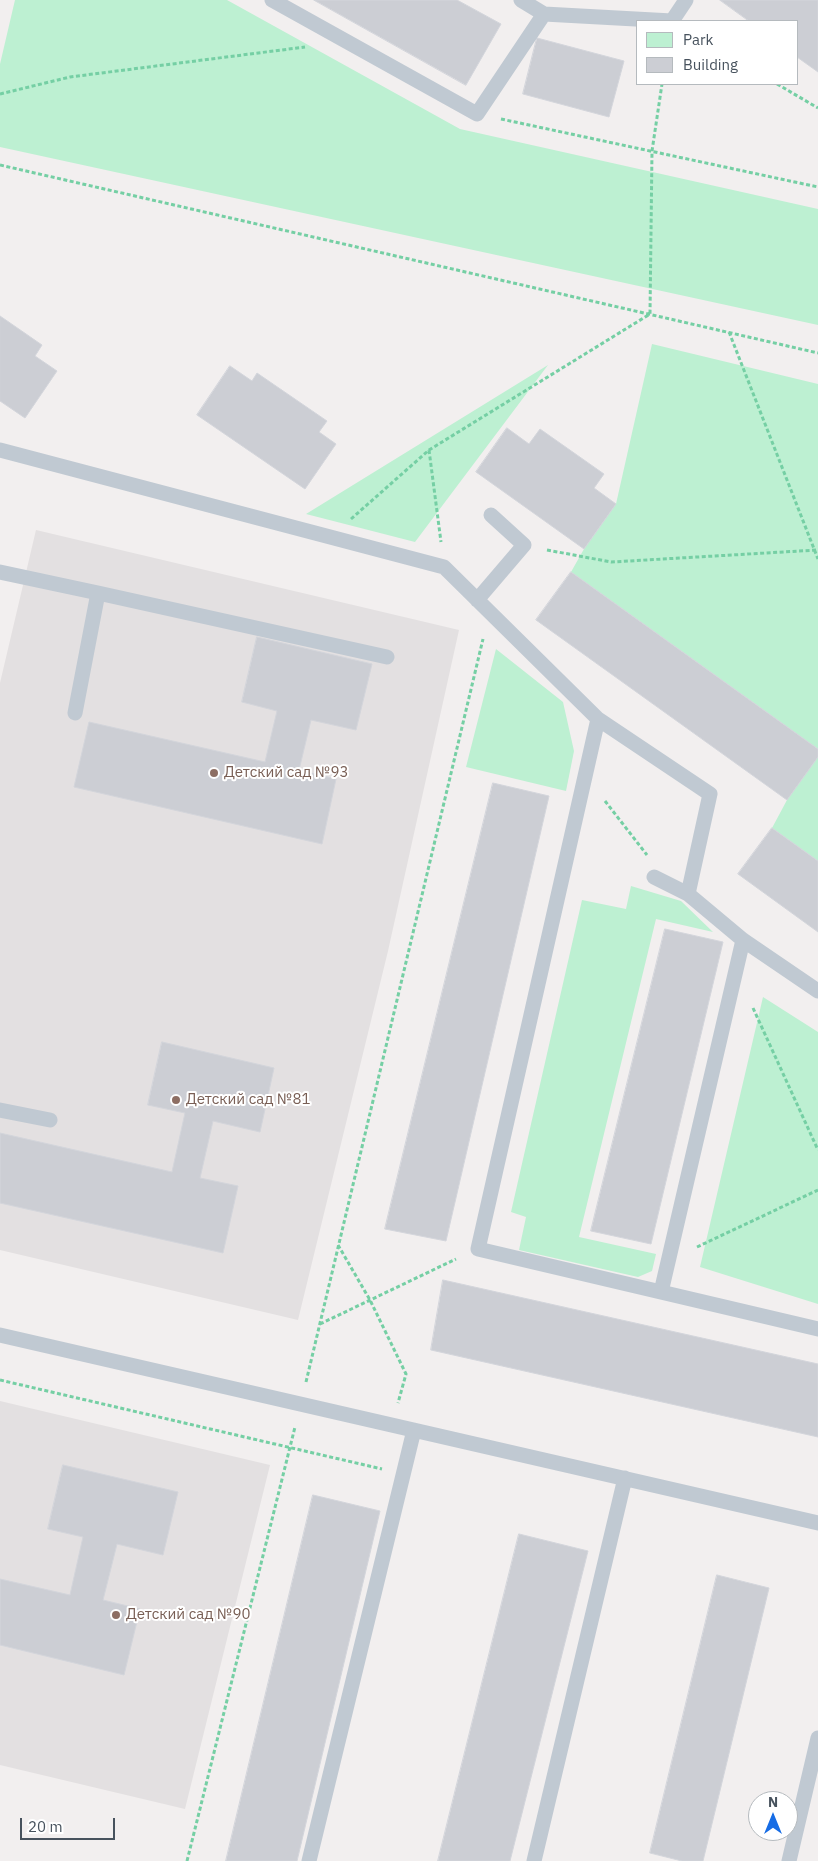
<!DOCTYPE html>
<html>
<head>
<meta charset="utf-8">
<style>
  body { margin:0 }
  #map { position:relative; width:818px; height:1861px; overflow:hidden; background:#f2efef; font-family:"IBM Plex Sans",sans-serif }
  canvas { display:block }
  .legend { position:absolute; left:636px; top:20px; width:162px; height:65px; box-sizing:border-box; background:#fff; border:1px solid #b5babe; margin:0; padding:6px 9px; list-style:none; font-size:15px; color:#47525d }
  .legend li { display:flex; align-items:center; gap:10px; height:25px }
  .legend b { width:25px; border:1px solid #b5babe }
  .north { position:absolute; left:748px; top:1791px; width:50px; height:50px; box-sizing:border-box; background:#fff; border:1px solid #b5babe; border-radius:50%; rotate:0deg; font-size:14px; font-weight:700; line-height:20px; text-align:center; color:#47525d }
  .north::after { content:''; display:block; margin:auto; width:18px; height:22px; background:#166ce5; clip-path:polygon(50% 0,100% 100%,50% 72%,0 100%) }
  .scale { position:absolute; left:20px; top:1818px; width:95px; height:22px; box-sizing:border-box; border:2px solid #47525d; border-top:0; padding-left:6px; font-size:15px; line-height:18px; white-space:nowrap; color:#47525d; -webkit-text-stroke:4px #fff; paint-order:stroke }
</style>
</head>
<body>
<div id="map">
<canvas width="818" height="1861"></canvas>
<ul class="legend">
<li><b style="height:14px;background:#bdf0d2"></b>Park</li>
<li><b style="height:14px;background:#ccced4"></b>Building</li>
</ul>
<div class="north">N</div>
<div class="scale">20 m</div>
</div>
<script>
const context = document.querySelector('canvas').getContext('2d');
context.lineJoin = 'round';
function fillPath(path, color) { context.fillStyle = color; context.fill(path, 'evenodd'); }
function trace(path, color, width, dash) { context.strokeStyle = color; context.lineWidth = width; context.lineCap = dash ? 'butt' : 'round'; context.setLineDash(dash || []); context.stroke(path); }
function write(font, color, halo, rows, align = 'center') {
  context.font = font + ' "IBM Plex Sans",sans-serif'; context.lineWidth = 4; context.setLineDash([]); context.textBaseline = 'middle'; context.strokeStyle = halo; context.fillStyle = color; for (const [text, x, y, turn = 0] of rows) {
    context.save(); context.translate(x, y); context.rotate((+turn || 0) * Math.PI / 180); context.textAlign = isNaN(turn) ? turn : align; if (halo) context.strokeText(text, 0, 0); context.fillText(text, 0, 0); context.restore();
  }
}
const education = new Path2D(`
  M36 530 459 630 388 951 298 1320 0 1250V683Z
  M0 1401 270 1465 185 1809 0 1765Z`);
const green = new Path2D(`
  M15 0H227L460 129 818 209V325L0 147V64Z
  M652 344 818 384V749L571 572 584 549 616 504Z
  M548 365 415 542 306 514Z
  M496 649 563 702 574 751 566 791 466 767Z
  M818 757V861L772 828 787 800Z
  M631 886 681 901 713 932 656 919 579 1237 656 1254 652 1271 638 1277 519 1250 526 1217 511 1212 582 900 626 909Z
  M763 997 818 1032V1304L700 1267Z`);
const building = new Path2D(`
  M314 0H457L501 24 466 85Z
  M720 0H818V72L797 57V21H749Z
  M537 38 624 61 609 117 523 94Z
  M0 316 42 345 35 356 57 371 25 418 0 401Z
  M230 366 252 381 257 373 327 421 319 432 336 444 305 489 197 415Z
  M507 428 529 444 540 429 604 474 594 488 616 504 584 549 476 472Z
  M571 572 818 749V757L787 800 536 620Z
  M257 637 372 664 356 730 311 720 299 770 336 779 322 844 74 787 89 722 265 762 277 711 242 702Z
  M493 783 549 796 446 1241 385 1229Z
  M772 828 818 861V932L738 874Z
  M665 929 723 942 651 1244 591 1231Z
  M162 1042 274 1068 260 1132 213 1121 200 1178 238 1186 223 1253 0 1203V1133L172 1172 185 1113 148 1105Z
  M443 1280 818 1364V1437L431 1350Z
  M63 1465 178 1492 163 1555 117 1544 103 1600 140 1609 124 1675 0 1645V1579L70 1595 83 1537 48 1529Z
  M313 1495 380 1511 297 1861H226Z
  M519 1534 588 1551 510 1861H438Z
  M717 1575 769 1588 703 1861H682L650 1853Z`);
const path = new Path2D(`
  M777 84 818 108
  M0 94 70 77 305 47
  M501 119 818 187
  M0 165 818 353
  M729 332 818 559
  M429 450 441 542
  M351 519 429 450 650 314 652 151 662 84
  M547 550 611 562 818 550
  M605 801 647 855
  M753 1008 818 1150
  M338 1245 370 1300 406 1374 398 1403
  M697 1247 818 1190
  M320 1324 456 1259
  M0 1380 382 1469
  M306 1382 483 639
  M187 1861 295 1427`);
const lane = new Path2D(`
  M272 0 477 114 544 14 672 21 686 0
  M521 0 544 14
  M0 450 444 567 598 719 710 794 688 894
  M0 572 98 593 75 713
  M98 593 387 657
  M477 600 524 545 491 515
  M598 719 478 1249 818 1329
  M654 877 688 894 743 940 818 991
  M0 1110 50 1120
  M661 1292 743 940
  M0 1335 818 1523
  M309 1861 414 1430
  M534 1861 625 1478
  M789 1861 818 1738`);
const markers = [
  [214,773,5,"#8d6e63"],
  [176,1100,5,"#8d6e63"],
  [116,1615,5,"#8d6e63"]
];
const educationNames = [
  ["Детский сад №93",224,773],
  ["Детский сад №81",186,1100],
  ["Детский сад №90",126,1615]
];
fillPath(education, '#e3e0e1');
fillPath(green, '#bdf0d2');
fillPath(building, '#ccced4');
trace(building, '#d3d5db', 1);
trace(path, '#75cfa4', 3, [4, 2.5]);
trace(lane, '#c0c9d2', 15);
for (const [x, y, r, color] of markers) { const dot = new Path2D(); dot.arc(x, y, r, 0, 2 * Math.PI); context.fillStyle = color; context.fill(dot); trace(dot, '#fff', 2); }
write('15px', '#785e54', '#fff', educationNames, 'left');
</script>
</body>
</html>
